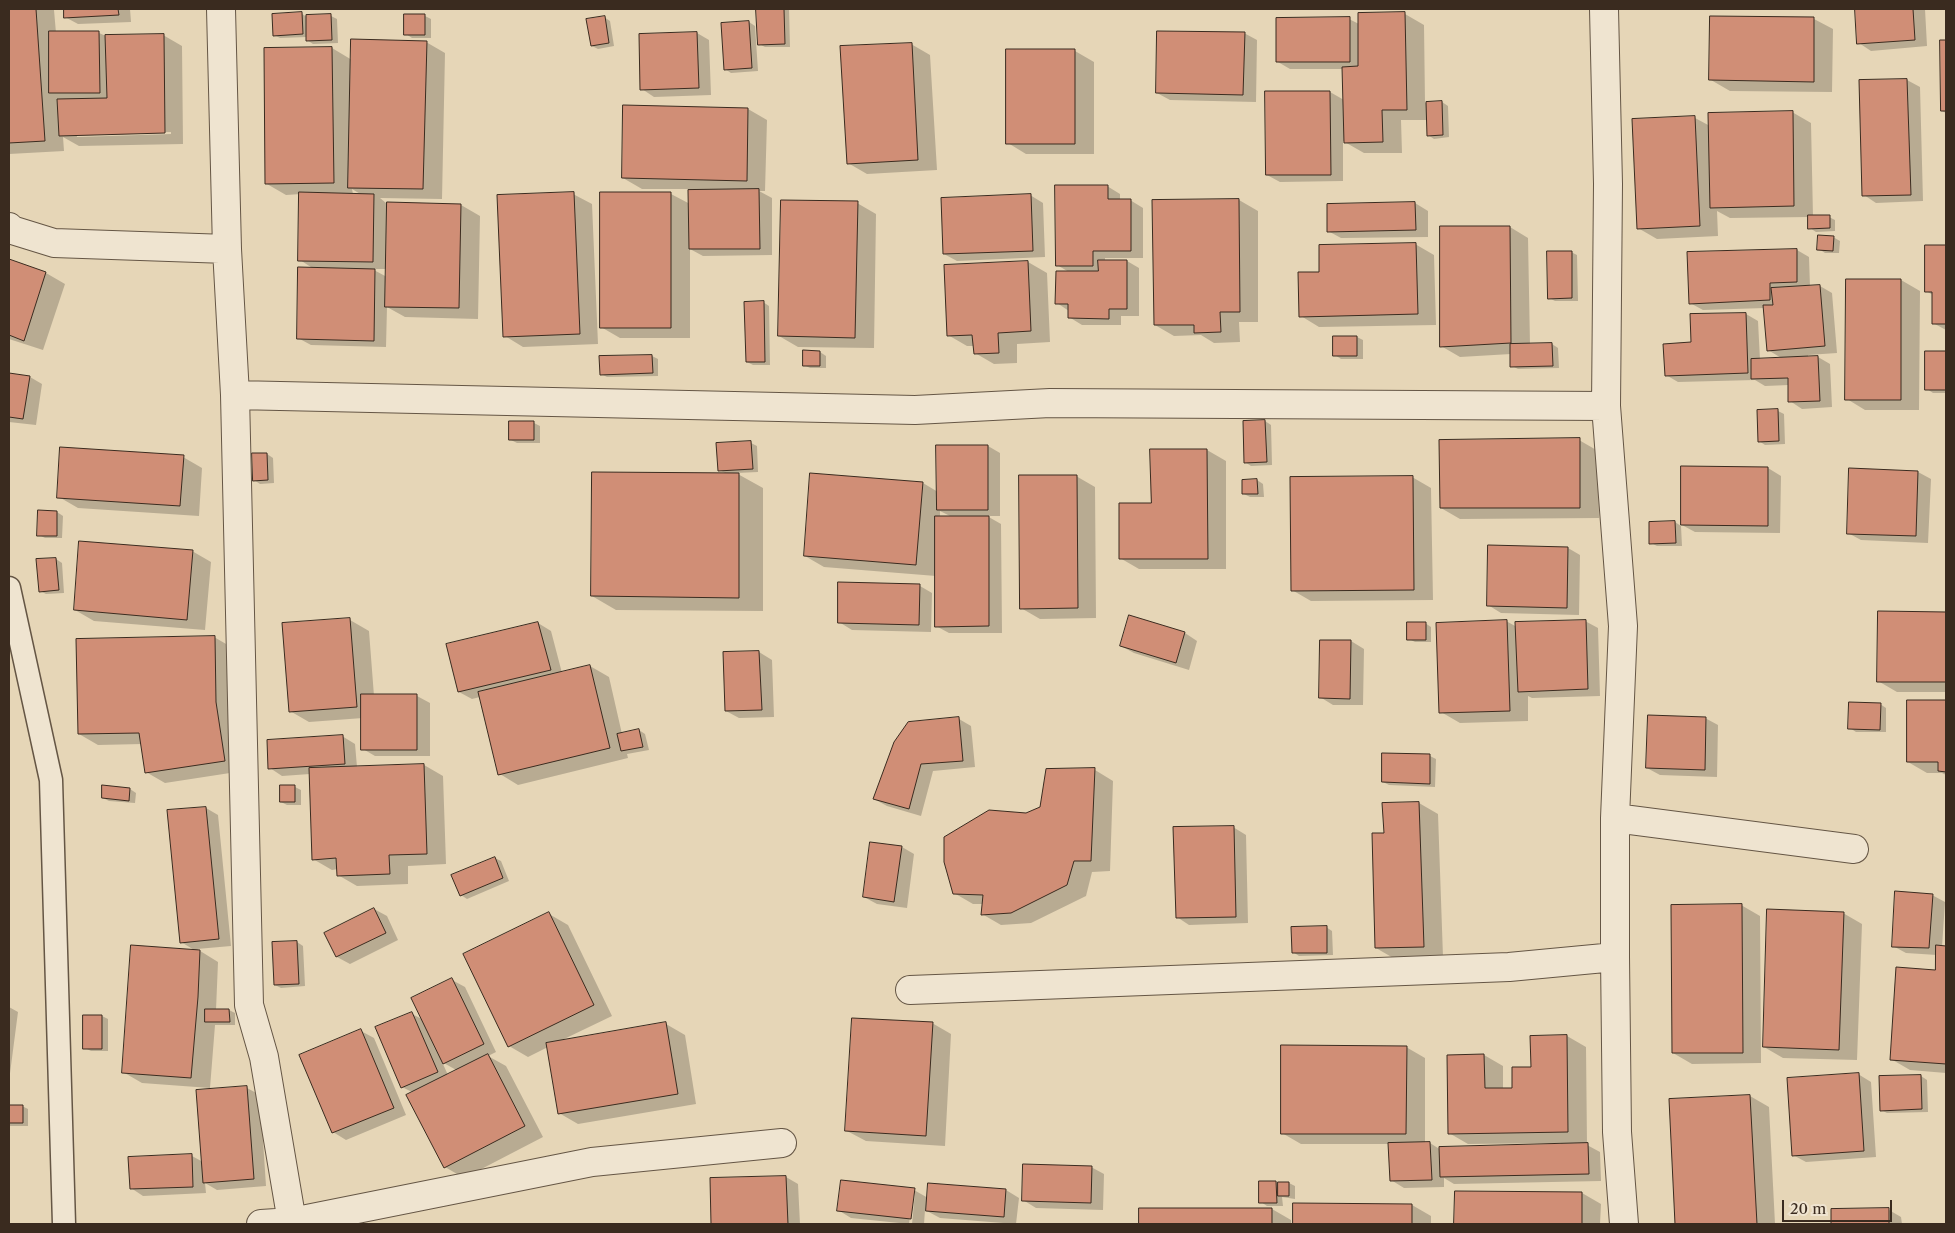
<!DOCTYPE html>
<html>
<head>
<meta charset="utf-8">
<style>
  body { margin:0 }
  #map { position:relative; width:1955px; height:1233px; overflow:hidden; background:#e6d6b7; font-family:"Libre Caslon Text",serif }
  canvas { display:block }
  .frame { position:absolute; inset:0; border:10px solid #3a2b1f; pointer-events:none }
  .scale { position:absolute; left:1782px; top:1200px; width:110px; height:22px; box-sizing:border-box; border:2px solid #3a2b1f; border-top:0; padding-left:6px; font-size:15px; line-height:18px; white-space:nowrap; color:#3a2b1f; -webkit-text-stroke:4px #efe4d0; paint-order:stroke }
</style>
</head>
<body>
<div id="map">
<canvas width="1955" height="1233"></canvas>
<div class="frame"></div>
<div class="scale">20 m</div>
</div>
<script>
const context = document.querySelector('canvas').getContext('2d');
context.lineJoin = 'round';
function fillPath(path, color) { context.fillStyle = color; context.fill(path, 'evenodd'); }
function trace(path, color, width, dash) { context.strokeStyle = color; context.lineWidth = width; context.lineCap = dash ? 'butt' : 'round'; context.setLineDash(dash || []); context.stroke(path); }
const shadow = new Path2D(`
  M9 9H52L54 10 56 33H99L106 36 163 35 182 46 183 144 79 146 63 137 64 151 9 154ZM171 132V134L77 137V134Z
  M65 9H130L131 22 78 24 65 17Z
  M758 9H789L790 47H765L759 44Z
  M1856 9H1925L1927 46 1871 51 1859 43Z
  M302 14 307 17 331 16 337 19 338 43 313 44 307 40V37L280 38 274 35 273 15Z
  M1359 14H1405L1424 25 1425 103 1442 102 1448 106 1449 137 1434 139 1428 135 1427 120H1401L1402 153H1364L1343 141V181L1280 182 1267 175 1330 92 1344 100V69H1290L1278 62 1349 19 1359 24Z
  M425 16 431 19V38H412L406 34Z
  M604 17 610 21 614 46 598 49 592 46Z
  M1711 17 1814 19 1833 29 1832 92 1730 91 1711 80Z
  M749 22 755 26 758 71 731 73 725 69Z
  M697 33 709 40 711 95 654 97 642 89Z
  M1244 33 1257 40 1256 102 1170 100 1157 93Z
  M1946 41V113L1942 111 1941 42Z
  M426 42 445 53 442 199 380 198 386 203 461 205 480 216 478 319 405 317 387 307 386 347 311 345 298 338 314 269 300 260 301 194 286 195 267 184 332 48 352 60ZM352 189 362 195 353 194ZM372 269H387V277Z
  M911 44 930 55 937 170 867 174 848 163Z
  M1008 51H1075L1094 62V154H1026L1008 143Z
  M1907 80 1920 87 1923 201 1876 203 1864 195Z
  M624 107 748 109 767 120 765 191H759L772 198V255L703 256 690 249V338H620L601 327V194H671L690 204V189H642L623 178Z
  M1792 112 1811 123 1813 217H1829L1835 220V231L1816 232 1810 228V217L1730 218 1717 211 1718 236 1657 239 1638 228 1695 118 1710 126Z
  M1107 186 1120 194V200H1130L1143 208V258H1105V261H1127L1139 268V316H1121V325H1082L1069 317V311L1057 303 1069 272 1057 265Z
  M573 194 592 204 598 344 523 347 505 336Z
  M1030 195 1043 203 1045 257 957 261 944 254Z
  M1239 200 1258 211V322H1239L1240 342 1214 343 1201 335 1174 336 1155 325Z
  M857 203 876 214 874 348 798 347 779 336Z
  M1415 203 1428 211V237L1341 238 1328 231Z
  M1510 227 1528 238 1530 345 1552 344 1558 348 1559 368 1518 369 1512 366 1511 354 1460 357 1441 346Z
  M1833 237 1840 241 1839 253H1825L1819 249Z
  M1415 244 1434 255 1436 325 1319 327 1301 316 1321 273Z
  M1927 246 1946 247V330L1933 323V295L1926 291Z
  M1797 250 1809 257 1810 287 1820 286 1832 293 1837 353 1808 355V358L1818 357 1830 364 1832 407 1802 409 1790 401 1789 385 1765 386 1755 380 1678 382 1666 375 1693 344 1746 314 1758 321 1760 360 1783 359 1768 350 1765 308 1703 310 1690 303Z
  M1571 252 1577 255 1578 301H1555L1549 298Z
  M9 261 46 273 65 284 43 350 9 339Z
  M1028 262 1047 273 1050 342 1017 344V363L994 364 975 353 974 346H967L948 335Z
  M1901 280 1920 291 1919 410H1865L1847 399Z
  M763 302 769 306 770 365H753L747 362Z
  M1357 337 1363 340V359H1341L1335 355Z
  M820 352 826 356V368H810L804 365Z
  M1926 352H1946V393H1933L1927 389Z
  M652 356 658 359V376L607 377 601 374Z
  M9 374 30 377 42 384 36 425 9 422Z
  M1778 411 1784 414 1785 444 1765 445 1759 441Z
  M1265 421 1271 425 1272 465 1251 466 1245 462Z
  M534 423 540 426V443H517L511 440Z
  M1579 440 1598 451 1599 518 1460 519 1441 508Z
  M751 443 757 446 758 472 736 473 763 488V611L616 610 592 596 727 474 719 470Z
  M988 446 1000 453V516H987L1001 524 1002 633H949L936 626V576L824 567 805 556 923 483 938 492ZM940 511 952 517H940Z
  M1207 450 1226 461V569H1139L1120 558 1152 504Z
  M267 454 273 458 274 483 260 484 254 480Z
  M183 457 202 468 199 516 78 508 59 497Z
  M1768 468 1781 476 1780 533 1695 532 1682 525Z
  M1918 472 1931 479 1928 543 1861 540 1848 533Z
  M1076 476 1095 487 1096 618 1040 619 1021 608Z
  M1412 477 1431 488 1433 600 1311 601 1292 590Z
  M1257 480 1263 484 1264 497H1250L1244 494V481Z
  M39 511 57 512 63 516 62 538H45L39 535Z
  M1675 522 1681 526 1682 546H1657L1651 543 1650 524Z
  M1568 548 1580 555 1579 615 1501 613 1488 605Z
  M192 551 211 562 205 630 94 621 75 610Z
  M56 559 62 563 64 593 46 594 40 591Z
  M920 586 932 593 931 632 852 630 839 622Z
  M1879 612 1946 613V692H1897L1878 681Z
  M1130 617 1185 633 1197 641 1189 670 1134 653 1121 646Z
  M350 620 369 631 374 696H417L430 703V756H375L363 749V718L309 722 290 711Z
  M1506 621 1517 627 1585 621 1598 628 1600 696 1532 698 1528 696V721L1460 723 1441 712Z
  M538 623 551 631 562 673 590 666 609 677 622 734 639 730 645 734 649 750 627 754 628 758 518 785 500 774 480 697 472 699 459 692Z
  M1425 623 1431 627V642H1415L1409 639Z
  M214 637 233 648 243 771 165 783 146 772 142 744 98 745 79 734Z
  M1321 641H1351L1364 649 1363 705H1333L1320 697Z
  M759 652 772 660 774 717 739 718 726 711Z
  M1908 701H1946V775L1942 773H1927L1908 762Z
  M1880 704 1886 708V732H1856L1850 728Z
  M1705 718 1718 725 1717 777 1660 775 1647 768Z
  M959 719 971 726 975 767 933 771 921 816 887 806 874 799Z
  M342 736 355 744 357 767 424 765 443 776 446 864 408 866V884L357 886 338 875V869L332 870 313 859 310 774 282 776 270 768Z
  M1384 755 1430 756 1436 759 1435 787 1389 785 1383 782Z
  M1095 770 1113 781 1110 871 1092 872 1086 896 1031 923 1001 925 982 914 983 904H973L954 893 1026 814 1041 808Z
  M295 787 301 790V805H287L281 802Z
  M130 789 136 793 135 803 109 801 103 798Z
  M1419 803 1438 814 1443 957 1395 959 1376 948 1385 834 1384 804Z
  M206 808 218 815 231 946 197 949 218 962 216 1010H229L235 1013V1025H215L210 1088 142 1083 123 1072 196 951 181 942Z
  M1233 827 1246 835 1248 923 1189 925 1177 917Z
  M902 847 914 854 907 908 877 904 864 897Z
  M495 858 501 861 509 881 467 899 461 895Z
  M1932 895 1945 902 1942 947H1946V1073L1910 1070 1891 1059 1936 971 1937 955 1906 953 1893 946Z
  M1741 905 1760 916 1761 1063 1692 1064 1673 1053Z
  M374 909 387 916 398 940 350 964 337 957 325 933Z
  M1843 913 1862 924 1857 1060 1783 1058 1764 1047Z
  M549 914 568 925 612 1016 562 1040 666 1024 685 1035 696 1104 578 1124 559 1113 548 1047 528 1057 509 1046Z
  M1326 927 1332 931 1333 955 1299 956 1293 952Z
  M297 942 303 946 305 986 281 988 275 985Z
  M452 980 465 987 496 1052 488 1056 506 1066 543 1137 464 1178 445 1167 414 1093 402 1087 412 1014 424 1020ZM442 1062 458 1071 448 1075Z
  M9 1007 18 1012 9 1081Z
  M102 1016 108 1019V1051H91L85 1048Z
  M932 1023 951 1034 945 1146 866 1141 847 1131Z
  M361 1031 374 1038 406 1115 346 1140 333 1132Z
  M1567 1036 1586 1047 1587 1145 1600 1152 1601 1181 1454 1184 1444 1178V1187L1404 1188 1391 1180 1390 1144H1301L1282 1133 1406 1047 1425 1058V1144L1430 1143 1441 1150 1561 1145V1143L1468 1144 1449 1133 1484 1055 1503 1066V1089H1513L1532 1069V1037Z
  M1858 1074 1871 1082 1876 1157 1806 1162 1793 1155Z
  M1921 1076 1927 1080 1928 1112 1887 1113 1881 1110Z
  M247 1088 260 1095 266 1186 217 1190 205 1183 206 1193 143 1196 131 1188 192 1156 203 1162Z
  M1750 1096 1769 1107 1775 1224H1676L1670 1100Z
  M9 1106H22L28 1109V1126H9Z
  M1091 1167 1104 1174 1103 1210 1036 1208 1023 1200Z
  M786 1177 798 1184 800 1224H712L711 1179Z
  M1276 1182 1279 1184 1289 1183 1295 1186V1199L1282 1197 1283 1206H1267L1261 1202Z
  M914 1190 928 1198 1006 1190 1019 1198 1016 1224 940 1218 925 1210 924 1224H912L915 1193H913L909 1224 851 1218 838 1210Z
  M1456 1192 1582 1193 1601 1204 1600 1224H1455Z
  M1294 1204 1412 1205 1431 1216V1224H1294Z
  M1140 1209H1272L1291 1220V1224H1140Z
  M1832 1210H1889L1901 1217 1902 1224H1832Z`);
const building = new Path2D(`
  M9 9H36L45 141 9 143Z
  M64 9H118L119 15 64 18Z
  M756 9H784L785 44 758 45Z
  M1855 9H1913L1915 40 1857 44Z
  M302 12 303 34 273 36 272 14Z
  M1405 12 1407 110H1382L1383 142 1344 143 1342 67 1358 66V13Z
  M331 14 332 40 306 41V15Z
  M404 14H425V35H404Z
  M605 16 609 43 591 46 586 19Z
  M1710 16 1814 17V82L1709 80Z
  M1350 17V62H1276V18Z
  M749 21 752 68 724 70 721 23Z
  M49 31H99L100 93H49Z
  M1157 31 1245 32 1243 95 1156 93Z
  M697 32 699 88 640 90 639 34Z
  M164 34 165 133 59 136 57 99 107 98 105 35Z
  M351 39 427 41 423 189 348 188Z
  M1940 40H1946V111H1941Z
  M912 43 918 160 847 164 840 46Z
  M332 47 334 183 265 184 264 48Z
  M1006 49H1075V144H1006Z
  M1907 79 1911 195 1862 196 1859 80Z
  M1265 91H1330L1331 175H1266Z
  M1442 101 1443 135 1427 136 1426 102Z
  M623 105 748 108 747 181 622 178Z
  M1793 111 1794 206 1710 208 1708 113Z
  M1695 116 1700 226 1637 229 1632 119Z
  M1055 185H1108V199H1131V251H1093V266H1056Z
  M759 189 760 249H689L688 190Z
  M299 192 374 194 373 262 298 261Z
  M574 192 580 334 503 337 497 195Z
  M600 192H671V328H600Z
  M1031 194 1033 251 943 254 941 198Z
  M1239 199 1240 312H1220L1221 332 1194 333V325H1154L1152 200Z
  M781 200 858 201 855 338 778 336Z
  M387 202 461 204 459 308 385 307Z
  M1415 202 1416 230 1327 232V204Z
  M1808 215H1830V228L1808 229Z
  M1440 226H1510L1511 343 1440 347Z
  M1818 235 1834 236 1833 251 1817 250Z
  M1416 243 1418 314 1299 317 1298 272H1319V245Z
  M1925 245H1946V324H1932V292H1925Z
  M1797 249V282L1770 283V300L1689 304 1687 252Z
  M1547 251H1572V298L1548 299Z
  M9 259 46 272 24 341 9 335Z
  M1098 260H1127V309H1109V319L1068 318V304H1055L1056 271H1098Z
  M1028 261 1031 331 998 333 999 353 974 354 972 335 947 336 944 265Z
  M298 267 375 269 374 341 297 339Z
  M1846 279H1901V400H1845Z
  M1820 285 1825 346 1767 351 1763 305H1773L1771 288Z
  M764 301 765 362H746L744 302Z
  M1746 313 1748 373 1665 376 1663 344 1691 342 1690 314Z
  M1333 336H1357V356H1333Z
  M1552 343 1553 366 1510 367V344Z
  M803 350 820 351V366H803Z
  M1925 351H1946V390H1925Z
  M652 355 653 373 600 375 599 356Z
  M1818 356 1820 401 1788 402V378L1751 379V359Z
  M9 373 30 376 23 419 9 417Z
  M1778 409 1779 441 1758 442 1757 410Z
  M1265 420 1267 462 1244 463 1243 421Z
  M509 421H534V440H509Z
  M1580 438V508H1440L1439 440Z
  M751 441 753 469 718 471 716 443Z
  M936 445H988V510H937Z
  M60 447 184 455 180 506 57 498Z
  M1150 449H1207L1208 559H1119V503H1151Z
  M252 453H267L268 480 253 481Z
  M1681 466 1768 467V526L1681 525Z
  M1849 468 1918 471 1916 536 1847 534Z
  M592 472 739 473V598L591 596Z
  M810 473 923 482 916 565 804 556Z
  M1019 475H1077L1078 608 1020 609Z
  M1413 476 1414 590 1291 591 1290 477Z
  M1257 479 1258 494H1242V480Z
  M38 510 57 511V536H37Z
  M935 516H989V626L935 627Z
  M1675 521 1676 543 1649 544V522Z
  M79 541 193 550 187 620 74 610Z
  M1488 545 1568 547 1567 608 1487 606Z
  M56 558 59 590 39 592 36 559Z
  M838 582 920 584 919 625 838 623Z
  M1878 611 1946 612V682H1877Z
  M1129 615 1185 632 1176 663 1120 646Z
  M350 618 357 707 289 712 282 623Z
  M1507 620 1510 711 1439 713 1436 623Z
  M1586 620 1588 689 1518 692 1515 622Z
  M538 622 551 670 458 692 446 644Z
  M1407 622H1426V640H1407Z
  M215 636 216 702 225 761 145 773 139 733 78 734 76 639Z
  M1320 640H1351L1350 699 1319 698Z
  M759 651 762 710 725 711 723 652Z
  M590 665 610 748 498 775 478 692Z
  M361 694H417V750H361Z
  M1907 700H1946V772L1938 771V762H1907Z
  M1849 702 1881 703 1880 730 1848 729Z
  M1648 715 1706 717 1705 770 1646 768Z
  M959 717 963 761 921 764 909 809 873 799 894 742 908 722Z
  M639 729 643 747 621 751 617 734Z
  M343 735 345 764 268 769 267 740Z
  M1382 753 1430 754V784L1382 782Z
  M424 764 427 854 389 855 390 874 337 876 336 858 312 860 309 768Z
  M1095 768 1091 861H1074L1067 885 1011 913 981 915 983 895 953 894 944 862V837L989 810 1026 813 1040 807 1046 769Z
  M102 785 130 788 129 801 102 798Z
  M280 785H295V802H280Z
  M1419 802 1424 947 1375 948 1372 833H1384L1382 803Z
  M206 807 219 939 180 943 167 810Z
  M1234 826 1236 917 1176 918 1173 827Z
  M870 842 902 846 894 902 863 897Z
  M495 857 503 878 460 896 451 875Z
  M1895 891 1933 894 1929 948 1892 947Z
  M1742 904 1743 1053H1672L1671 905Z
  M374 908 386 933 336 957 324 933Z
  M1767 909 1844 912 1839 1050 1763 1047Z
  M549 912 594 1005 508 1047 463 954Z
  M1327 926V953H1292L1291 927Z
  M297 941 299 984 274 985 272 942Z
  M131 945 200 950 198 997 191 1078 122 1073Z
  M1936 945 1946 946V1064L1890 1060 1896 967 1935 970Z
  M452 978 484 1044 443 1064 411 998Z
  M205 1009H229L230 1022H205Z
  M412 1012 438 1072 401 1088 375 1027Z
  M83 1015H102V1049H83Z
  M852 1018 933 1022 926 1136 845 1131Z
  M666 1022 678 1094 558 1114 546 1043Z
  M361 1029 394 1108 332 1133 299 1055Z
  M1567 1035 1568 1132 1448 1134 1447 1055 1484 1054 1485 1088H1512V1067H1531L1530 1036Z
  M1281 1045 1407 1046 1406 1134H1281Z
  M488 1054 525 1126 444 1168 406 1095Z
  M1859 1073 1864 1151 1792 1156 1787 1078Z
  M1921 1075 1922 1109 1880 1111 1879 1076Z
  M247 1086 254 1179 203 1183 196 1090Z
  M1750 1095 1757 1224H1675L1669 1099Z
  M9 1105H23V1123H9Z
  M1430 1142 1432 1180 1390 1181 1388 1143Z
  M1588 1143 1589 1174 1440 1177 1439 1147Z
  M192 1154 193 1187 130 1189 128 1157Z
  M1023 1164 1092 1166 1091 1203 1022 1201Z
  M786 1176 788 1224H711L710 1178Z
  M841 1180 915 1188 911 1219 837 1211Z
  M1259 1181H1276L1277 1203H1259Z
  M1278 1182H1289V1196H1278Z
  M928 1183 1006 1189 1004 1217 926 1211Z
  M1455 1191 1582 1192V1224H1454Z
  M1293 1203 1412 1204V1224H1293Z
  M1139 1208H1272V1224H1139Z
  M1889 1208V1224H1831V1209Z`);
const service = new Path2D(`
  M9 588 51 780 64 1224`);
const minor = new Path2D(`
  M221 9 227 249 235 395 249 1005 264 1057 292 1222
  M1604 9 1608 184 1606 406 1623 626 1615 818V957L1617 1132 1624 1224
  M9 227 12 230 54 243 227 249
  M235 395 915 410 1050 403 1606 406
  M1615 818 1854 849
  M910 990 1509 967 1615 957
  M261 1224 292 1222 592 1162 782 1143`);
fillPath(shadow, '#0003');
fillPath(building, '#d08e76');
trace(building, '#3a2b1f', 1);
trace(service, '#655645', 25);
trace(minor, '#655645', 30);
trace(service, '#efe4d0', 22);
trace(minor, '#efe4d0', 28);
</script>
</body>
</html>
